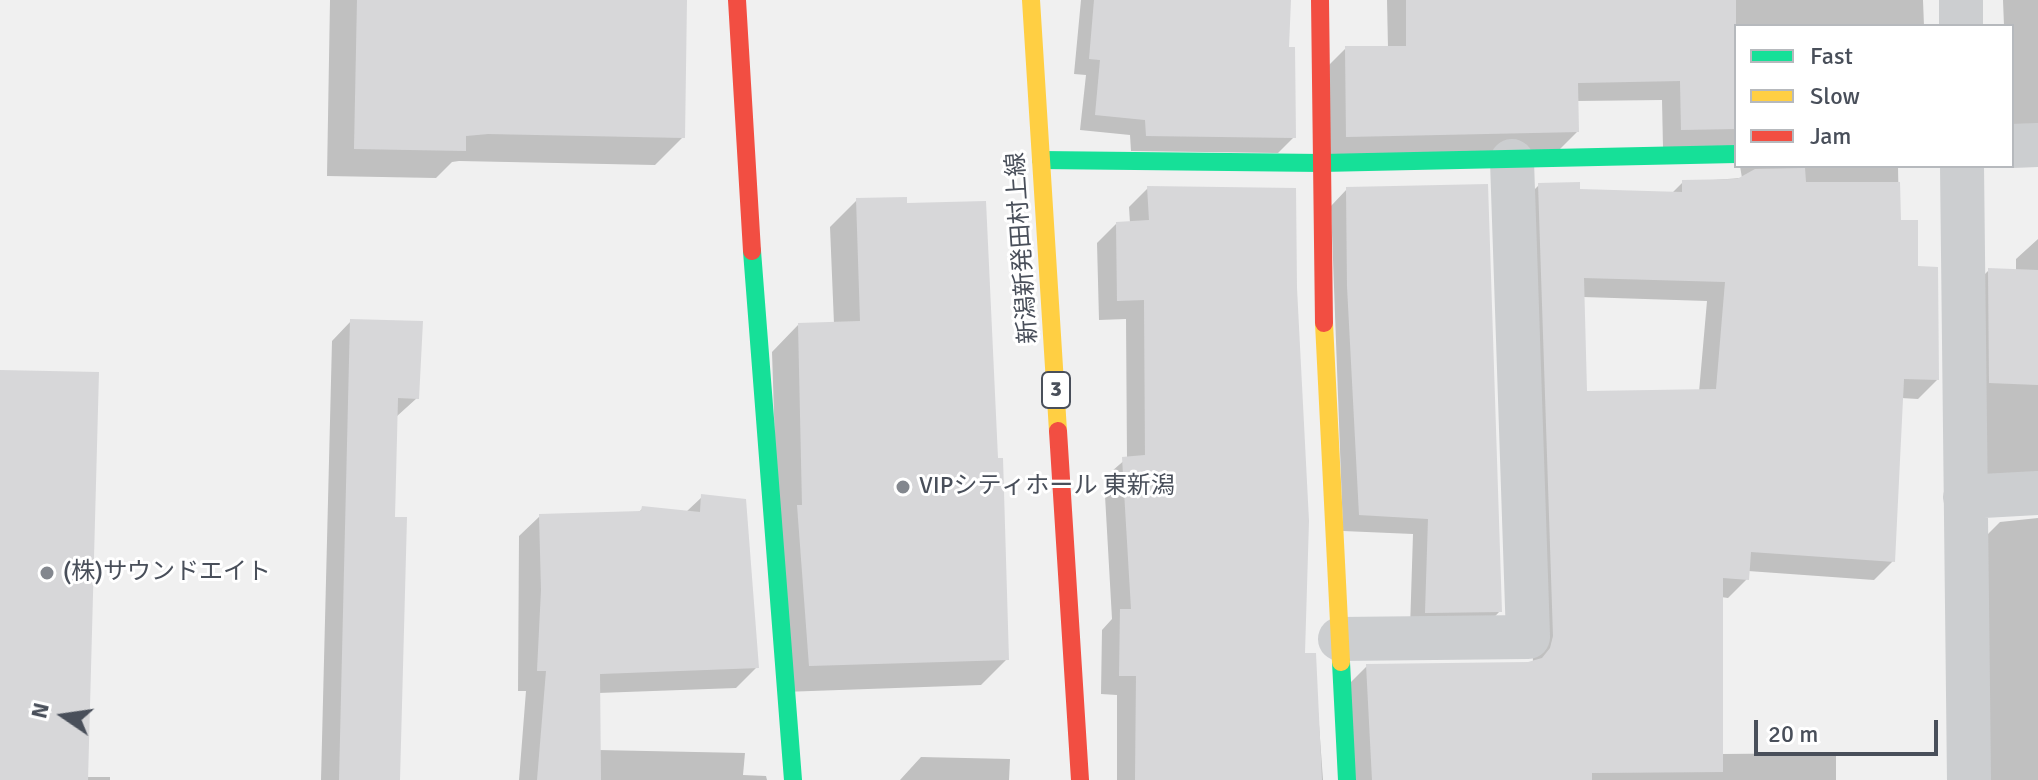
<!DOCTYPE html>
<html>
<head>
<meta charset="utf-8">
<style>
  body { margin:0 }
  #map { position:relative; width:2038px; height:780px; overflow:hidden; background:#f0f0f0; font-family:Signika,sans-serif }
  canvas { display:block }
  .legend { position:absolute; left:1734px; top:24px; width:280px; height:144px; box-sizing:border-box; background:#fff; border:2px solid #b6b9bd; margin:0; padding:10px 14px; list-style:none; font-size:24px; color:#494f5a }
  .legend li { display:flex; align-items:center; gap:16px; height:40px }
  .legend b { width:40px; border:2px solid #b6b9bd }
  .north { position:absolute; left:24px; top:676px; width:80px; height:80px; -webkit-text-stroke:6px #fff; paint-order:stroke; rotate:283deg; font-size:22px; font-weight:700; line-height:32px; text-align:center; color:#494f5a }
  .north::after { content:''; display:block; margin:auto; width:28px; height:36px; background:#494f5a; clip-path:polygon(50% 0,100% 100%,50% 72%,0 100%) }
  .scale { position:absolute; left:1754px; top:720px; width:184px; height:36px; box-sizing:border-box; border:4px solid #494f5a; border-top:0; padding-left:10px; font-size:24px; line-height:28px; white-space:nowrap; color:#494f5a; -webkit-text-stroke:6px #fff; paint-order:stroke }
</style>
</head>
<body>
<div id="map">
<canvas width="2038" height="780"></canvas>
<ul class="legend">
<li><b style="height:10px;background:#16e098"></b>Fast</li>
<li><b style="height:10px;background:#ffcf43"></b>Slow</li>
<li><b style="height:10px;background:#f24e42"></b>Jam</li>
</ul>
<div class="north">N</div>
<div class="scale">20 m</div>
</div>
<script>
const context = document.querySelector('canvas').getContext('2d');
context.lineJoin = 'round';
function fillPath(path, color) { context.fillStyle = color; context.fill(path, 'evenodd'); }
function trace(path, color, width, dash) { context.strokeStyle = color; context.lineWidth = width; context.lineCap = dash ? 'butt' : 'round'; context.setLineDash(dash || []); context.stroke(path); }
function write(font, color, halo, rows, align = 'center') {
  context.font = font + ' Signika,"Noto Sans JP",sans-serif'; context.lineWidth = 6; context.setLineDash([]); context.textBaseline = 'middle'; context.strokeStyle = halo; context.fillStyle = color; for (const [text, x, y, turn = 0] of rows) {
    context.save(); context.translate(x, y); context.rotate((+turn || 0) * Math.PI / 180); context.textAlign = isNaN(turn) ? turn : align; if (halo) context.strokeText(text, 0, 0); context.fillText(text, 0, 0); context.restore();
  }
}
const shadow = new Path2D(`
  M330 0H685L683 137 655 165 459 161 452 162 436 178 327 176Z
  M1081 0H1289L1287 49 1294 137 1278 153 1131 151 1130 135 1080 130 1086 75 1074 74Z
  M1387 0H1923L1924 26H1934H1736V157L1663 148 1662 100 1576 101 1577 132 1558 151 1328 156 1327 67 1346 48H1388Z
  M2003 0H2038V129L2012 130V26H1987H2004Z
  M1740 166H1898L1899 222 1916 268 1937 380 1918 399 1901 398 1893 561 1874 580 1748 571 1747 579 1728 598 1721 597V754L1836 753V780H1353L1348 685 1367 666 1533 663 1520 204 1539 185 1578 191 1671 194 1683 182 1742 178ZM1583 297 1707 301 1699 392 1585 393Z
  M1148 188 1303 655H1314L1323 780H1117V695L1101 694 1102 630 1112 619 1104 478 1127 458 1126 319 1099 320 1097 243 1116 224 1130 223 1129 207Z
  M1347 189 1500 611 1484 628 1410 629 1413 534 1343 531 1331 206Z
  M857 200 1007 659 981 685 783 692 772 352 798 325 834 324 830 227Z
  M2038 239V500L1979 490 1968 291 1989 270 2016 271V259Z
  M351 321 417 398 396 417 393 519H405L398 780H321L332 341Z
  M0 372 86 777H110V780H0Z
  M702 497 757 667 736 688 598 693V750L745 753 743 775 766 776 767 780H519L526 691H518L519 536 540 516 638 513 642 509 686 512Z
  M2038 518V780H1986L1979 543 2000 522Z
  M921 757 1010 759 1009 780H816H900Z`);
const building = new Path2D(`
  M357 0H687L685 138 488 134 466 136V151L354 149Z
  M1094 0H1291L1289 47H1295L1296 138 1146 136 1145 120 1095 115 1100 60 1089 59Z
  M1406 0H1736V129L1681 130 1680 81 1578 83 1579 132 1346 137 1345 46H1406Z
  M1805 168 1806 182H1900L1901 220H1918V266L1938 267 1939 380 1904 379 1895 562 1751 552 1749 580 1723 578V772L1592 773V780H1372L1366 664 1528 662 1542 658 1550 648 1553 636 1538 183 1580 182V189L1682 192V180L1737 179 1755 169ZM1584 278 1725 282 1716 389 1587 391Z
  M1488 184 1502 612 1425 613 1428 519 1359 515 1347 286 1346 187Z
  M1147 186 1296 188 1297 288 1309 521 1305 653H1316L1322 780H1135L1136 676H1119L1120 609H1131L1122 457 1145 455 1144 300 1117 301 1116 222 1149 220Z
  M907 197V203L986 201 998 458H1003L1009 660 809 666 797 505H802L798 323 860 321 856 198Z
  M1988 268 2038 270V385L1989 383Z
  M350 319 423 321 419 399 398 398 395 517H407L400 780H339Z
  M0 370 99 372 88 780H0Z
  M701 494 746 499 759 668 600 674 601 780H537L546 671H537L541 590 539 514 641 511 642 506 700 512Z`);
const street = new Path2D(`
  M1961 0V26
  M2012 146 2038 145
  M1962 166 1969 780
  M1965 497 2038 493
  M1340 639 1528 637 1512 161`);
const fast = new Path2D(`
  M1041 160 1322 163 1736 154
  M752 251 793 780
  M1341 662 1347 780`);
const slow = new Path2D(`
  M1031 0 1058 431
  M1324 323 1341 662`);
const jam = new Path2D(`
  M737 0 752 251
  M1320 0 1324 323
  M1058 431 1080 780`);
const markers = [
  [903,487,8,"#83878e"],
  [47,573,8,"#83878e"]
];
const shields = [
  [1056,390,28]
];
const shieldNames = [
  ["3",1056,390]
];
const streetNames = [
  ["新潟新発田村上線",1023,248,-94]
];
const poiNames = [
  ["VIPシティホール 東新潟",919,487],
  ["(株)サウンドエイト",63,573]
];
fillPath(shadow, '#0003');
fillPath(building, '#d7d7d9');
trace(street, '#ccced0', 44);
trace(fast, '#16e098', 18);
trace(slow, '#ffcf43', 18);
trace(jam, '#f24e42', 18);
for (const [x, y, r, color] of markers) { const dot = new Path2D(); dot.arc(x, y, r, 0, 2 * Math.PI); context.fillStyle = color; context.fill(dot); trace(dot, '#fff', 3); }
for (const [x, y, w] of shields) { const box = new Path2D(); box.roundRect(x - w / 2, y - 18, w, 36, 6); context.fillStyle = '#fff'; context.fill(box); trace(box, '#494f5a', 2); }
write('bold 22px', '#494f5a', null, shieldNames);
write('24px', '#494f5a', '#fff', streetNames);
write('24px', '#494f5a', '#fff', poiNames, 'left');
</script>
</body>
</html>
